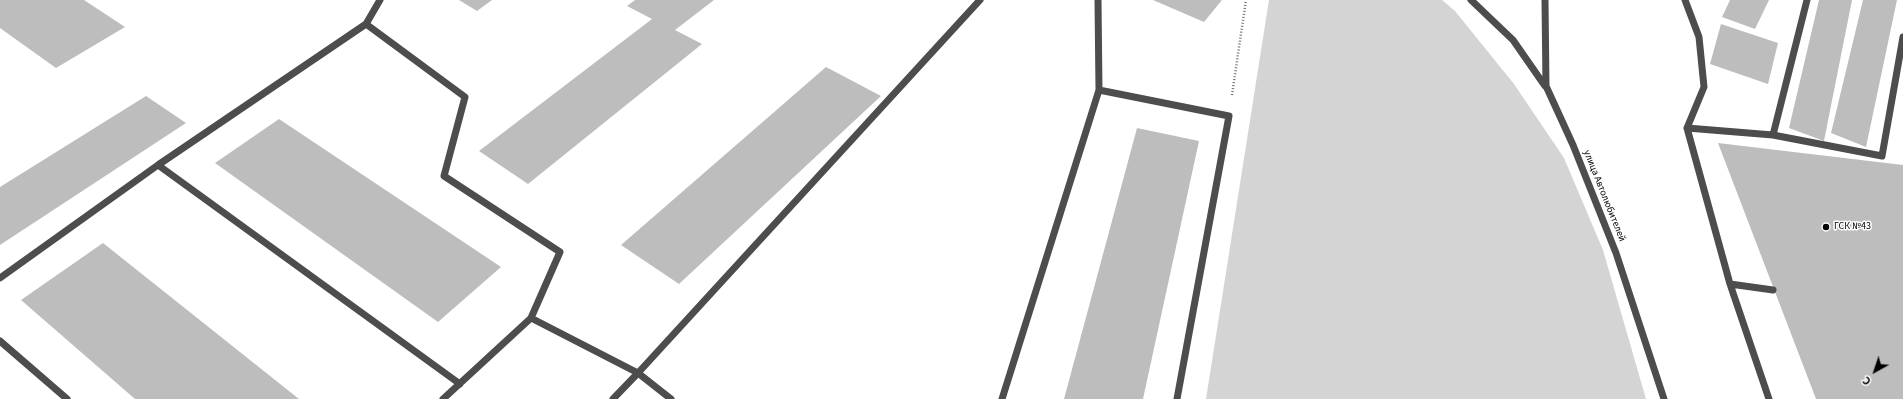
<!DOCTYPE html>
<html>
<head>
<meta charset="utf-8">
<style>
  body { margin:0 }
  #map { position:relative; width:1903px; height:399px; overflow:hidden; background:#fff; font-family:"Source Sans 3",sans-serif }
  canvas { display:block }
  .north { position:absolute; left:1855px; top:351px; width:40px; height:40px; -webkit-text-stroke:3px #fff; paint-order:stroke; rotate:220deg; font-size:11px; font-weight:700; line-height:16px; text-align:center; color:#000 }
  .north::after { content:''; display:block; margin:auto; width:14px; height:18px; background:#000; clip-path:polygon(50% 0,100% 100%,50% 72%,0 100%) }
</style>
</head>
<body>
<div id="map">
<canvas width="1903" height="399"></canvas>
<div class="north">С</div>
</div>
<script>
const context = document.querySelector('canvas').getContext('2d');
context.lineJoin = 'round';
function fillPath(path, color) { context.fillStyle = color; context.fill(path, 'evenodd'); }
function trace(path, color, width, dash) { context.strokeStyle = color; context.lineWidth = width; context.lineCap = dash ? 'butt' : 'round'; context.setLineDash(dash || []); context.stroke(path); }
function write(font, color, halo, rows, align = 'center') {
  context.font = font + ' "Source Sans 3",sans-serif'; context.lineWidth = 3; context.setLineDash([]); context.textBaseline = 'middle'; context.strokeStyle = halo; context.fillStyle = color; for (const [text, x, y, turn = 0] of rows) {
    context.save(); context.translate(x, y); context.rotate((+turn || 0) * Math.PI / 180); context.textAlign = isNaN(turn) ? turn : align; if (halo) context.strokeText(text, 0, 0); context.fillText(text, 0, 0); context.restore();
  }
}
const green = new Path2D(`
  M1269 0H1442L1455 11 1514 84 1564 158 1603 250 1646 399H1206Z`);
const building = new Path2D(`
  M0 0H84L125 27 56 68 0 28Z
  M459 0H492L477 11Z
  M635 0H714L675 30 702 44 528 184 479 151 652 19 627 6Z
  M1153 0H1222L1204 22Z
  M1730 0H1769L1755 29 1722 17Z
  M1819 0H1852L1824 141 1789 128Z
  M1863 0H1897L1866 147 1831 133Z
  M1721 24 1778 43 1768 84 1710 64Z
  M826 67 881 96 679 284 621 245Z
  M146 96 186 123 0 245V187Z
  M279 119 501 267 438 322 215 163Z
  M1137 128 1199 141 1143 399H1064Z
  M1718 143 1903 165V399H1816Z
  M103 243 299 399H135L21 300Z`);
const path = new Path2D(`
  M1232 95 1246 0`);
const minor = new Path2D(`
  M1471 0 1513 40 1545 86
  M1545 0 1546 86 1573 145 1616 253 1664 399
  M1685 0 1699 37 1704 87 1687 128
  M366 24 465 97 444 176 560 252 531 318 638 373 613 399
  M1099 90 1229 116 1177 399
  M1773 135 1882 156 1903 37
  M158 165 460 384
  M0 278 158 165 366 24 380 0
  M1730 284 1687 128 1773 135 1807 0
  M0 341 67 399
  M443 399 531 318
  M671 399 638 373 980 0
  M1002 399 1099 90 1098 0
  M1769 399 1730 284 1773 290`);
const markers = [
  [1826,227,4,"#000"]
];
const streetNames = [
  ["улица Автолюбителей",1604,196,68]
];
const poiNames = [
  ["ГСК №43",1834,227]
];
fillPath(green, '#d4d4d4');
fillPath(building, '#bdbdbd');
trace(path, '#6f6f6f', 2.5, [1, 2]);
trace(minor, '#4d4d4d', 7);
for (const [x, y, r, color] of markers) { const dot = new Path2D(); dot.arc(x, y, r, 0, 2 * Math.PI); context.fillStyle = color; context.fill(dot); trace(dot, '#fff', 1.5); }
write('10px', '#000', '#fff', streetNames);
write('10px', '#000', '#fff', poiNames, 'left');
</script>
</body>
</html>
